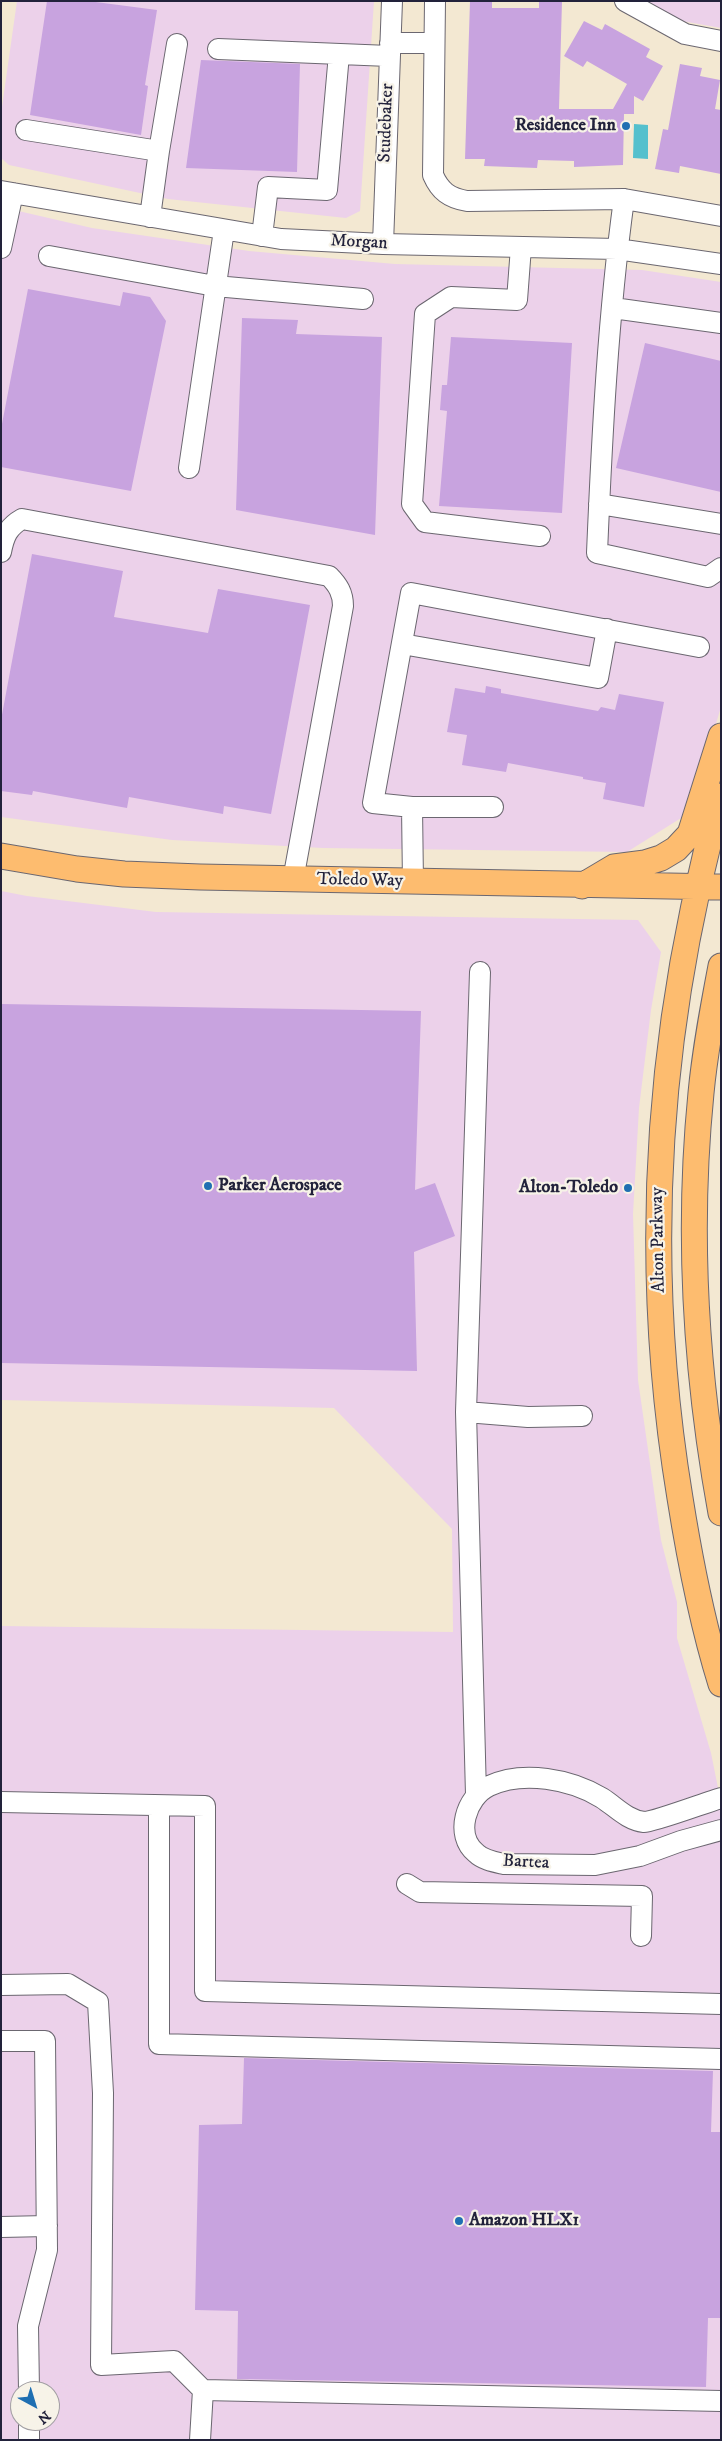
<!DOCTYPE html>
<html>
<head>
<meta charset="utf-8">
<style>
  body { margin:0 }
  #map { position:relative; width:722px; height:2441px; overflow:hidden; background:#f3e8d2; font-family:"IM FELL DW Pica",serif }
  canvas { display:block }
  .frame { position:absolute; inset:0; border:2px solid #22223b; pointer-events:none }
  .north { position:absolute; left:10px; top:2381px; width:50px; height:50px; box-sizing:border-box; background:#f7f3e8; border:1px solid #a29fa3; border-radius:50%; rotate:141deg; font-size:14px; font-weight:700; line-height:20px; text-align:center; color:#22223b }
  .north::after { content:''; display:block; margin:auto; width:18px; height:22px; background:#1f6fb2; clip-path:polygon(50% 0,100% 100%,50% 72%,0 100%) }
</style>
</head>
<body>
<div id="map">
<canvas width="722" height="2441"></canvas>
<div class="frame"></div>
<div class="north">N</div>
</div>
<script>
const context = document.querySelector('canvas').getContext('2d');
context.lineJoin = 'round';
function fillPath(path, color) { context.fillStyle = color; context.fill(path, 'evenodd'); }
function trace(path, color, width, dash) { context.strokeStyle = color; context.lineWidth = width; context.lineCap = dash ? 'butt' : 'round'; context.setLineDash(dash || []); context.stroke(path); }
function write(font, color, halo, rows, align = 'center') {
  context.font = font + ' "IM FELL DW Pica",serif'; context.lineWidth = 4.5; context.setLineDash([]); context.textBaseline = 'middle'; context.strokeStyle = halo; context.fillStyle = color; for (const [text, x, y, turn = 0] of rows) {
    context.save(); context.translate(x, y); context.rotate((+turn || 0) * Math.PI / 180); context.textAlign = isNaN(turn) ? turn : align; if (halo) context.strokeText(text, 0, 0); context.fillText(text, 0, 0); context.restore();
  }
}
const built = new Path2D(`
  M17 1H374L360 211 346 218 168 199 9 165 1 158V114Z
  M647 1H721V28L682 21Z
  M1 207 92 228 249 251 395 264 642 270 721 282V707L689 813 627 852 323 848 172 840 1 817Z
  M1 891 27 896 156 912 638 920 661 952 651 1010 639 1108 633 1214 638 1380 661 1540 677 1602V1638L711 1753 721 1803V2440H1V1626L453 1632 452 1529 334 1408 1 1400ZM20 2391H50V2421H20Z`);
const water = new Path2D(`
  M634 124 648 125V159L633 158Z`);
const building = new Path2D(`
  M47 1H88L157 10 145 85 148 86 141 135 30 115Z
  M470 1H492V8H539V1H562L559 109H613L627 84 587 61 583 67 564 56 584 21 602 30 605 24 650 49 646 57 663 66 643 101 634 96V114H624L623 165 574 167V161L538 160 537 168 484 166 485 159H465Z
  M201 60 300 64 297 172 186 168Z
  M680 64 702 68 700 76 720 80 715 109 721 110V174L680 166 679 173 655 169 663 129 668 130Z
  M28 289 120 306 123 292 150 297 166 321 131 491 1 467V429Z
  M242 318 298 320 296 334 382 337 375 535 236 510Z
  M451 337 572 343 562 513 439 506 447 411 440 410 442 385H447Z
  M645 343 721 361V492L616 468Z
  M32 554 123 571 114 617 208 633 218 589 310 605 271 814 224 806 223 814 129 797 127 808 33 791 32 795 1 791V720Z
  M486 686 501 689V693L598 711 601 707 615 710 619 694 664 702 644 807 603 799 606 783 583 779V777L508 763 506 772 462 765 467 735 447 732 455 688 485 693Z
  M1 1004 421 1011 415 1190 435 1183 455 1236 414 1252 417 1371 1 1363Z
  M244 2058 713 2071 711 2132H721V2318H708L706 2387 237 2379 238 2311 195 2310 199 2125 242 2124Z`);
const minor = new Path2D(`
  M435 1 433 175C440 191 449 198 467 201L624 199 721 216
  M625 1 685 34 721 41
  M390 43H434
  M218 49 389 56
  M26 130 159 151 150 217
  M159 151 177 44
  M1 191 281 239 383 244 617 249 721 264
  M624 199C608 316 602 435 597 553L708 577 721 568
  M262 236 268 187 327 190 339 54
  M383 244 392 1
  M521 247 517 300 451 297 425 314 412 504 425 522 540 536
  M1 248 13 193
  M49 256 215 286 363 299
  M613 308 721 323
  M189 468 224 230
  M599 504 721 524
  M1 552C4 536 8 527 22 519L329 576C338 585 343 593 343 606L293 880
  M402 644 598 678 607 629
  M412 807H493
  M413 883 412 807 373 803 411 593 699 647
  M466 1412 528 1417 582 1416
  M476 1795 466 1412 480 972
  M721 1798C707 1802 654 1822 644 1822 627 1820 616 1807 602 1798 571 1779 523 1770 489 1786 466 1797 454 1835 476 1853 483 1860 495 1862 504 1864L595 1865 640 1856 681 1841 721 1830
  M1 1802 205 1806V1991L721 2004
  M159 1806V2044L721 2059
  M407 1884 420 1892 642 1896 641 1936
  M1 1985 68 1984 98 2002 103 2093 101 2365 174 2361 203 2390 721 2401
  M1 2041H45L47 2250 28 2326 29 2391
  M1 2227 47 2226
  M29 2421V2440
  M200 2440 203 2390`);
const major = new Path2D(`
  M721 796C656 1027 641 1261 680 1498 690 1561 702 1623 721 1684
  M1 856 77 869 124 874 200 877 721 887
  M582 886 614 867 645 863 661 858 676 849 690 834 721 736
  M721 966C713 1008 705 1050 701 1093 687 1233 696 1376 721 1513`);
const markers = [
  [626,126,5,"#1f6fb2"],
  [208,1186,5,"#1f6fb2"],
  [628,1188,5,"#1f6fb2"],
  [459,2221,5,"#1f6fb2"]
];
const streetNames = [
  ["Studebaker",387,123,-88],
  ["Morgan",359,243,3],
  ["Toledo Way",360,881,1],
  ["Alton Parkway",659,1240,-91],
  ["Bartea",526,1863,3]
];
const poiNames = [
  ["Residence Inn",616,126],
  ["Parker Aerospace",218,1186,"left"],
  ["Alton-Toledo",618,1188],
  ["Amazon HLX1",469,2221,"left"]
];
fillPath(built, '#ecd1ea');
fillPath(water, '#54c0cd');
fillPath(building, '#c8a3df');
trace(minor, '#6b6770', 22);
trace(major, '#6b6770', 27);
trace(minor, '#fff', 20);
trace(major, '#fdbc6f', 25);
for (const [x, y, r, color] of markers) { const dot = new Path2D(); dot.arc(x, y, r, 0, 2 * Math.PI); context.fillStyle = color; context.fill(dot); trace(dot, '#f7f3e8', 2); }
write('18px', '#22223b', '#f7f3e8', streetNames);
write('bold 18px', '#22223b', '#f7f3e8', poiNames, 'right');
</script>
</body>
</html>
